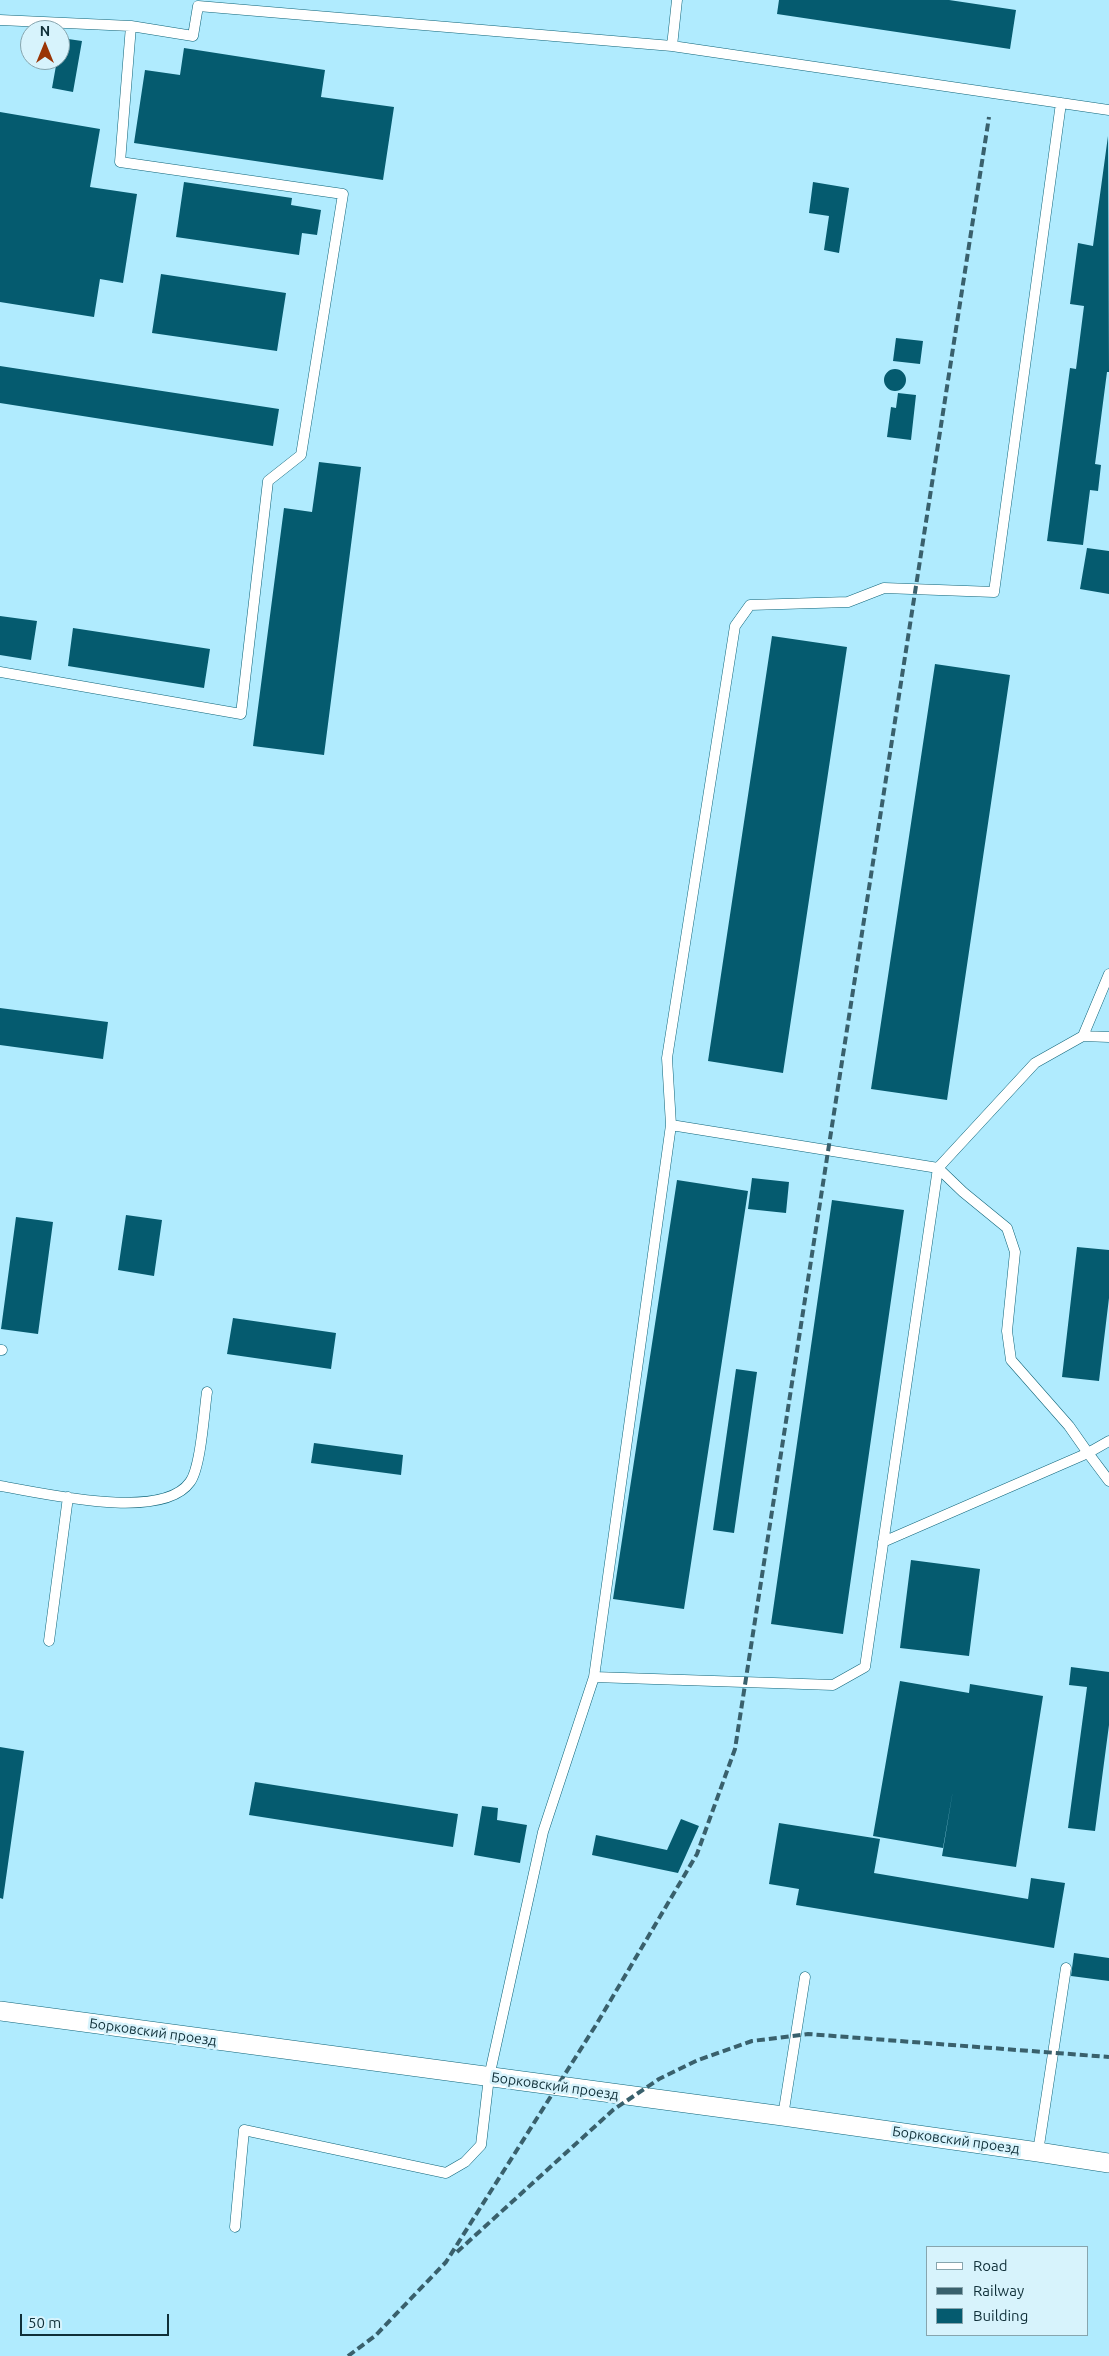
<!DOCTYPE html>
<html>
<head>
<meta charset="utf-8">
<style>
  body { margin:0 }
  #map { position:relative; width:1109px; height:2356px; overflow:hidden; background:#b0ebfe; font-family:Ubuntu,sans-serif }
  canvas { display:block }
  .legend { position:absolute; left:926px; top:2246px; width:162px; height:90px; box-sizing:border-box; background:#d7f3fc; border:1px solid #87a5ae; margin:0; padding:6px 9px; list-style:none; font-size:15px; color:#0f2f38 }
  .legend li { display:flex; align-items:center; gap:10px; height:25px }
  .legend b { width:25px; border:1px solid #87a5ae }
  .north { position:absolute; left:20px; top:20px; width:50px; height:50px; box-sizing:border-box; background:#d7f3fc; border:1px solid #87a5ae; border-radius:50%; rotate:0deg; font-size:14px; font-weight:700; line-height:20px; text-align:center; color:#0f2f38 }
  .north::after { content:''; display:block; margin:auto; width:18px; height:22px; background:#9a3506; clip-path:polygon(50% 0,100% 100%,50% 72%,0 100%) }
  .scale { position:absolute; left:20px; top:2314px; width:149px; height:22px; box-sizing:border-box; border:2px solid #0f2f38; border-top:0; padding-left:6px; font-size:15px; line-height:18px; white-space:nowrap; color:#0f2f38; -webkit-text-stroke:4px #d7f3fc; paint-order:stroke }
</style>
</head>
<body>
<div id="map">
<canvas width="1109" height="2356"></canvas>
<ul class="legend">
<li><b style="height:6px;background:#fff"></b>Road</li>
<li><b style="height:6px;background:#39606c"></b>Railway</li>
<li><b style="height:14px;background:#055b6f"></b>Building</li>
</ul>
<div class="north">N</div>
<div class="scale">50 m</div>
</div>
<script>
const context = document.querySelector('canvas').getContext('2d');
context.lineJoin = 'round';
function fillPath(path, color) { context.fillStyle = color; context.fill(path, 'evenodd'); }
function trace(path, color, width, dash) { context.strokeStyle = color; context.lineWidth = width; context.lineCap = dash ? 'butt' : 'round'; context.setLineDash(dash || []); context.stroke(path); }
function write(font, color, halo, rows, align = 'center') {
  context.font = font + ' Ubuntu,sans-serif'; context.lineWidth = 5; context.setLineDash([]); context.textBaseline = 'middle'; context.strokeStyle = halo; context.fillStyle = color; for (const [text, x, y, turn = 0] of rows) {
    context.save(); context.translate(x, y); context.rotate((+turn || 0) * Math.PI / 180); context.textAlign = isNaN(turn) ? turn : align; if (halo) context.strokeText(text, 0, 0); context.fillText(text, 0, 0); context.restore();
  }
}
const building = new Path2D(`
  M779 0H949L1016 10 1010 49 777 14Z
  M61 38 82 41 73 92 52 88 57 60H60Z
  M184 48 325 70 321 97 394 107 383 180 134 143 145 70 180 75Z
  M0 112 100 129 90 187 137 194 123 283 100 279 94 317 0 302Z
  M1108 136 1109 372H1107L1095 464 1101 465 1098 491 1090 490 1083 545 1047 541 1070 368 1076 369 1084 306 1070 304 1078 243 1093 246Z
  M184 182 292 198 291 205 321 210 317 235 302 233 299 255 176 237Z
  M813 182 849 188 839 253 824 250 829 216 809 213Z
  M161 274 286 293 277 351 152 333Z
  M896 338 923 341 920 364 893 361Z
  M0 366 279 409 273 446 0 403Z
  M884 380a11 11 0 1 1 22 0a11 11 0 1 1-22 0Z
  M898 393 916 395 911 440 887 437 891 407 896 408Z
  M319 462 361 467 324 755 253 746 284 508 312 512Z
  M1087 548 1109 551V594L1080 589Z
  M0 616 37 621 31 660 0 655Z
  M73 628 210 649 204 688 68 666Z
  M772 636 847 647 783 1073 708 1061Z
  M935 664 1010 675 947 1100 871 1089Z
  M0 1008 108 1022 103 1059 0 1045Z
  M752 1178 789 1182 786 1213 748 1209Z
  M677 1180 748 1191 684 1609 613 1599Z
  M832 1200 904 1210 843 1634 771 1624Z
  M126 1215 162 1220 154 1276 118 1270Z
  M16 1217 53 1222 38 1334 1 1329Z
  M1077 1247 1109 1250V1298L1099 1381 1062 1377Z
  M233 1318 336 1333 331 1369 227 1354Z
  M736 1369 757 1372 734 1533 713 1530Z
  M314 1443 403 1455 401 1475 311 1463Z
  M911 1560 980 1569 969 1656 900 1648Z
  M1071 1667 1109 1672V1725L1095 1831 1068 1828 1087 1687 1069 1685Z
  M900 1681 969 1693 970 1684 1043 1696 1016 1867 942 1856 953 1790 943 1848 873 1836Z
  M0 1747 24 1751 3 1899 0 1898Z
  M255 1782 458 1814 453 1847 249 1815Z
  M482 1806 498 1808 497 1820 527 1825 520 1863 474 1855Z
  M681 1819 699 1826 678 1873 592 1855 596 1835 667 1850Z
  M779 1823 880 1839 874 1873 1028 1899 1031 1878 1065 1883 1054 1948 796 1905 799 1889 769 1884Z
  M1074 1953 1109 1958V1981L1071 1976Z`);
const lane = new Path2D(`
  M0 20 131 26 193 36 198 6 672 46 677 0
  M672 46 1109 110
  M0 672 241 714 268 481 301 455 343 194 120 162 131 26
  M1083 1036 1109 974
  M1109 1037 1083 1036 1035 1063 938 1168 963 1192 1007 1228 1015 1252 1007 1331 1011 1360 1069 1426 1088 1453 1109 1441
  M671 1125 667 1058 735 626 750 605 848 602 884 588 994 592 1061 103
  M0 1350H2
  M0 1486C43 1493 162 1522 190 1482 201 1467 204 1412 207 1392
  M883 1542 1088 1453 1109 1481
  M49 1641 68 1497
  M783 2116 805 1977
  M1038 2152 1066 1968
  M235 2227 244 2130 446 2173 465 2162 481 2145 489 2077 543 1832 594 1677 833 1685 865 1667 938 1168 671 1125 594 1677`);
const street = new Path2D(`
  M0 2011 783 2116 1038 2152 1109 2163`);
const rail = new Path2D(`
  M457 2252 613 2110 659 2079 698 2060 752 2041 808 2034 1109 2057
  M348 2356 375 2336 446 2262 596 2025 697 1854 735 1749 989 117`);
const streetNames = [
  ["Борковский проезд",153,2032,8],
  ["Борковский проезд",555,2086,8],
  ["Борковский проезд",956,2140,8]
];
fillPath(building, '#055b6f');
trace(lane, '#0f6479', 11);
trace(street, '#0f6479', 20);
trace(lane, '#fff', 10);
trace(street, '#fff', 19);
trace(rail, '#39606c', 4, [8, 4]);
write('14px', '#0f2f38', '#d7f3fc', streetNames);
</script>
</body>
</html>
